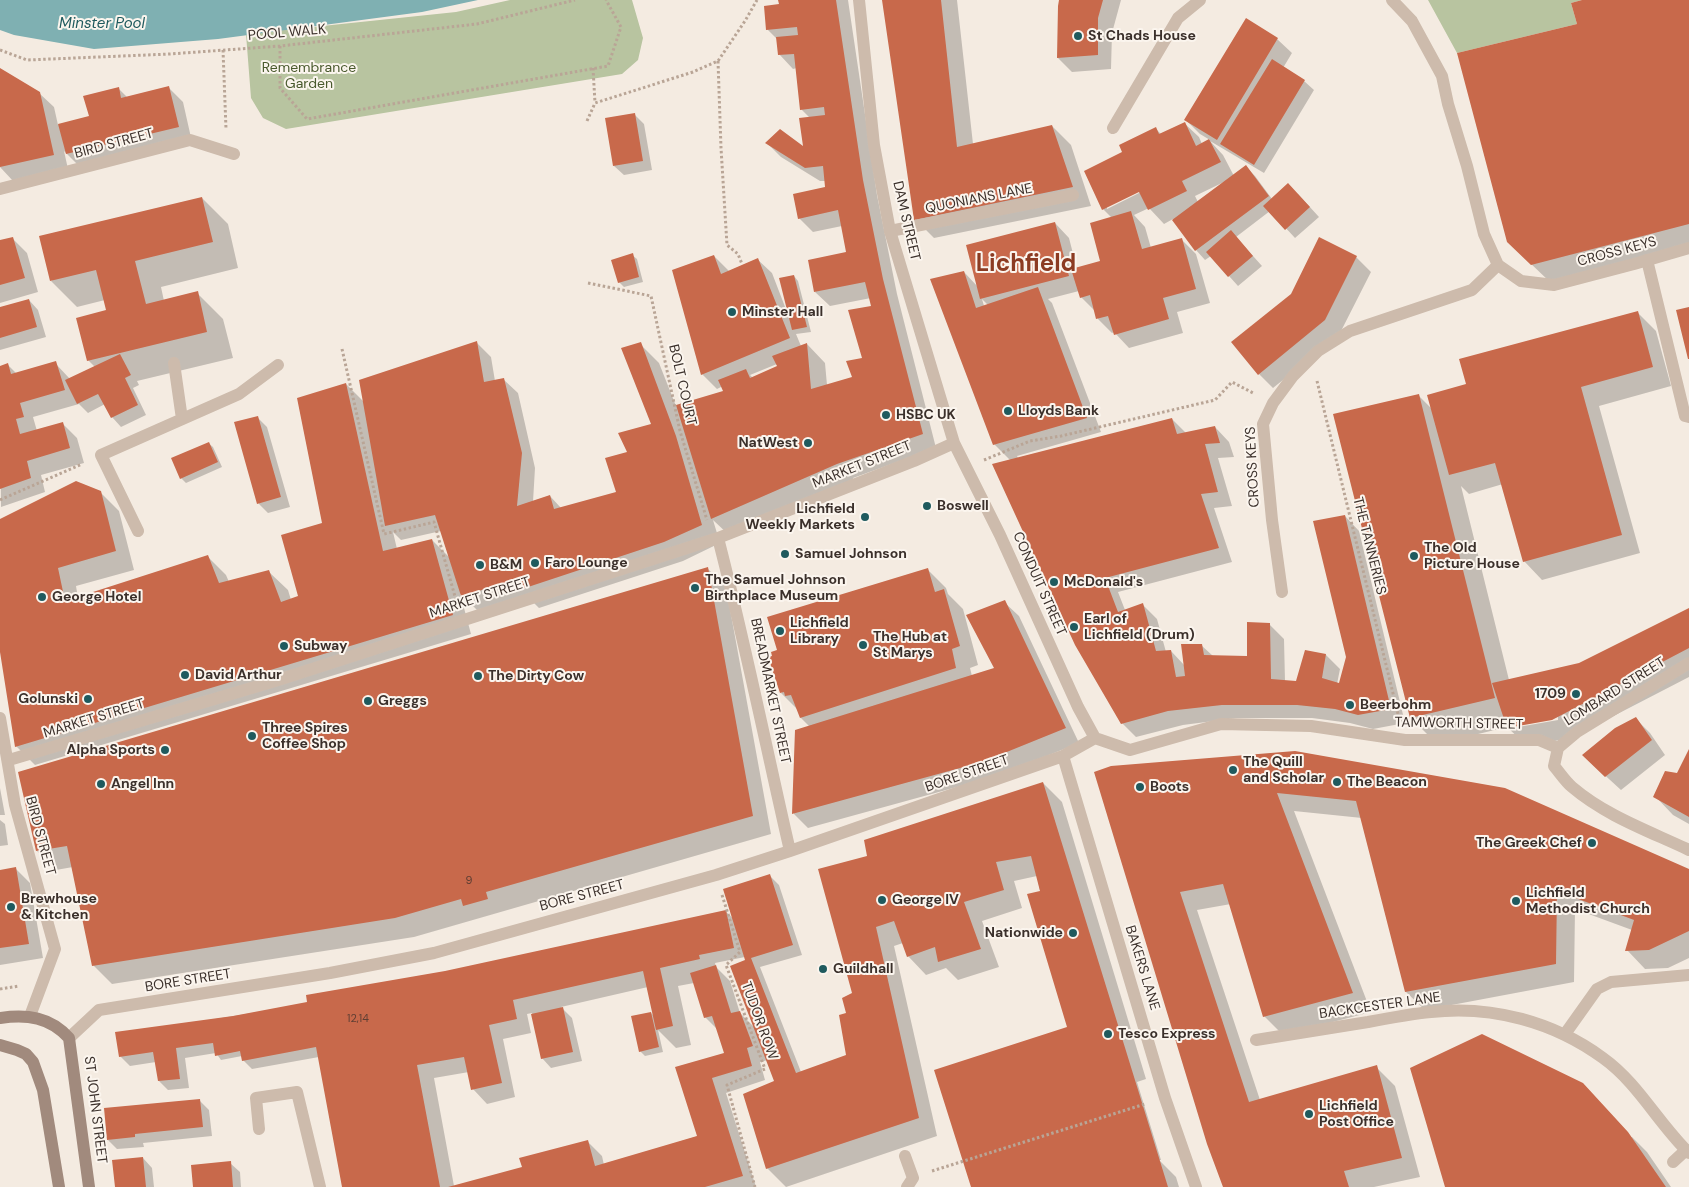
<!DOCTYPE html>
<html>
<head>
<meta charset="utf-8">
<style>
  body { margin:0 }
  canvas { display:block; background:#f4ebe1 }
</style>
</head>
<body>
<canvas width="1689" height="1187"></canvas>
<script>
const context = document.querySelector('canvas').getContext('2d');
context.lineJoin = 'round';
function fillPath(path, color) { context.fillStyle = color; context.fill(path, 'evenodd'); }
function trace(path, color, width, dash) { context.strokeStyle = color; context.lineWidth = width; context.lineCap = dash ? 'butt' : 'round'; context.setLineDash(dash || []); context.stroke(path); }
function write(font, color, halo, rows, align = 'center') {
  context.font = font + ' "DM Sans",sans-serif'; context.lineWidth = 4; context.setLineDash([]); context.textBaseline = 'middle'; context.strokeStyle = halo; context.fillStyle = color; for (const [text, x, y, turn = 0] of rows) {
    context.save(); context.translate(x, y); context.rotate((+turn || 0) * Math.PI / 180); context.textAlign = isNaN(turn) ? turn : align; if (halo) context.strokeText(text, 0, 0); context.fillText(text, 0, 0); context.restore();
  }
}
const green = new Path2D(`
  M510 0H632L643 38 638 60 622 74 286 129 263 118 251 98 246 34 456 12Z
  M1428 0H1582L1571 3 1577 24 1457 53Z`);
const water = new Path2D(`
  M0 0H478L422 12 218 39 94 49 14 35 0 30Z`);
const shadow = new Path2D(`
  M780 0H848L877 195 897 294 936 448 853 478 855 483 731 537 713 520 720 543 683 561 539 608 526 595 477 610 460 593 471 634 35 765 16 746 0 644V520L100 492 119 511 134 570 76 586 78 598 207 556 226 575 229 582 269 572 288 590 291 600 299 597 323 524 346 384 365 403 477 343 491 357 495 381 503 379 518 393 535 468 533 502 550 496 561 508 618 493 629 453 653 425 640 344 659 363 676 406 725 392 723 386 717 389 702 374 714 256 729 271 757 259 772 273 787 312 789 311 794 276 798 281 811 332 796 334 801 346 807 344 825 363 827 385 854 378 864 359 873 307 871 298 830 306 815 292 848 253 842 226 813 232 799 218 826 188V181H820L781 157 767 143 804 149 810 118 801 109 797 68 793 69 779 54 777 39 767 29 780 5ZM777 364 778 367 753 378 750 375ZM441 531 450 558 432 540 397 549 393 532 401 540Z
  M883 0H957L973 144 1052 126 1071 145 1091 206 934 238 916 220Z
  M1061 0H1121L1112 33 1111 69 1072 72 1058 58Z
  M1587 0H1689V247L1551 283 1528 261 1578 25Z
  M1277 39 1292 53 1283 68 1304 81 1314 90 1264 173 1210 141 1223 155 1234 176 1246 167 1255 176 1272 199 1298 194 1319 217 1295 238 1270 211 1236 237 1262 266 1238 286 1211 256 1205 260 1196 250 1173 219 1164 224 1149 208 1134 215 1145 227 1151 248 1182 240 1196 254 1210 303 1177 312 1183 333 1129 348 1114 332 1112 333 1098 319 1096 312 1081 297 1079 291 1048 299 1052 303 1101 432 1017 456 1018 458 1172 419 1186 433 1215 427 1229 442 1234 457 1218 458 1232 506 1214 508 1232 562 1118 592 1125 610 1143 605 1157 619 1166 652 1171 651 1185 666 1201 645 1213 656 1248 658 1269 624 1284 639 1285 681 1297 682 1306 652 1326 655 1340 669 1337 684 1340 685 1348 657 1345 516 1359 531 1405 723 1373 729 1350 723 1312 718H1237L1183 725 1136 737 1122 723 1010 460 994 444 964 272 978 287 1055 223 1069 238 1077 269 1102 262 1112 218 1103 209 1124 153 1155 128 1161 134 1184 123 1199 137 1202 144 1210 140 1200 134 1186 120ZM1224 182 1198 202 1195 196ZM1144 188 1145 190 1107 209V206ZM982 299 988 305 984 306Z
  M0 70 39 93 54 107 58 125 90 117 118 88 128 98 169 88 183 102 192 142 81 168 64 151 68 169 13 181 0 167Z
  M634 114 644 124 652 170 624 175 614 166Z
  M202 198 228 224 238 268 161 287 164 301 197 293 223 319 233 358 137 381 139 385 133 388 146 415 121 427 112 417 105 404 88 413 79 404 33 417 37 431 62 423 77 438 84 463 41 475 45 492 1 507 0 367 8 365 17 374 55 363 70 379 95 367 88 360 108 311 105 300 77 307 51 281Z
  M12 238 27 253 38 292 0 303V242Z
  M1320 239 1356 257 1371 272 1339 335 1273 388 1259 374 1292 295Z
  M632 255 637 259 643 282 624 287 619 282Z
  M29 300 38 310 46 337 0 350V309Z
  M1637 312 1656 331 1671 386 1599 406 1640 553 1542 580 1524 561 1503 484 1469 494 1461 486 1509 680 1580 664 1689 610V677L1571 738 1527 746 1507 727 1437 744 1411 718 1419 396 1432 409 1468 385ZM1558 717V720L1518 727V725Z
  M257 417 267 427 290 507 268 513 259 504 236 423Z
  M208 443 213 447 222 467 186 483 181 478Z
  M707 568 726 587 771 834 414 937 112 984 93 965 73 867 56 870 37 851Z
  M927 569 946 588 948 594 963 609 978 665 970 668 972 676 996 669 1004 602 1019 616 1079 743 997 776 808 828 794 814 796 731 810 727 801 718 798 710 781 693Z
  M1636 719 1650 733 1665 755 1621 790 1598 769Z
  M1689 752V824L1673 815 1655 796 1677 774Z
  M1295 753 1689 870V958L1668 968 1645 969 1627 950 1632 930 1575 909 1574 982 1425 1010 1406 992 1362 818 1294 811 1371 1012 1283 1035 1264 1016 1231 904 1197 910 1260 1100 1376 1067 1395 1086 1420 1177 1374 1187H1224L1095 773Z
  M1043 783 1062 802 1146 1079 1137 1082 1161 1160H1159L1176 1177 1179 1187H972L1068 1028 1037 876 1014 881 1022 908 982 921 999 967 958 980 946 968 926 975 908 956 903 943 894 946 937 1136 786 1187 767 1168 776 1081 768 1060 760 1062 765 1080 726 1093 756 1187H343L319 1057 252 1069 243 1060 242 1056 221 1060 216 1053 185 1058 189 1088 168 1090 159 1081 156 1062 130 1066 120 1056 209 1020 307 1004 725 911 734 919 770 876 779 885 802 955 760 967 801 1072 848 1056 847 1013 853 993 869 857ZM745 957 746 961 756 1029 740 1013 730 981 716 967 715 963ZM694 983 705 1017 717 1029 725 1054 677 1067 698 1136 604 1165 602 1156 587 1141 524 1168 454 1186 434 1078 469 1072 473 1089 487 1104 515 1097 503 1039 531 1033 527 1014 532 1013 542 1058 551 1068 582 1061 572 1018 561 1007 648 987 655 1017 651 1013 640 1051 645 1056 663 1052 658 1030 676 1048 691 1045 678 986Z
  M0 788 5 815H0Z
  M0 820 5 824 8 845 0 846Z
  M16 869 30 883 43 958 0 965V871Z
  M200 1101 209 1110 212 1136 143 1143 144 1147 117 1149 108 1140Z
  M1632 1137 1647 1152 1671 1187H1446Z
  M143 1158 152 1168 154 1187H116Z
  M230 1163 240 1172 241 1187H194Z`);
const building = new Path2D(`
  M778 0H836L863 180 883 279 923 434 837 464 711 519 676 405 723 391 718 380 746 369 750 378 777 366 772 356 807 343 811 389 852 377 846 361 862 358 848 310 871 306 865 282 814 292 808 260 846 252 838 210 798 219 793 194 825 187 823 166 805 168 765 143 780 129 803 146 799 118 825 115 824 107 800 110 794 54 778 55 776 37 798 35 797 27 766 30 764 6 779 4Z
  M882 0H941L957 147 1052 125 1073 187 914 220Z
  M1059 0H1103L1098 18V55L1057 58 1058 6Z
  M1582 0H1689V224L1531 265 1507 242 1457 53 1577 24 1571 3Z
  M1246 18 1278 38 1217 140 1184 120Z
  M1272 59 1305 80 1254 165 1220 144Z
  M0 68 40 92 54 155 0 167Z
  M169 86 179 127 66 154 58 124 89 116 83 96 119 87 121 98Z
  M635 113 643 161 613 166 605 118Z
  M1185 122 1196 146 1209 139 1221 162 1182 181 1187 191 1148 210 1139 192 1102 210 1084 171 1122 152 1119 145 1156 127 1159 134Z
  M1246 165 1269 196 1195 251 1172 220Z
  M1288 183 1310 207 1285 230 1263 206Z
  M202 197 213 242 135 261 146 304 198 291 207 332 87 361 76 318 106 310 96 270 50 281 39 236Z
  M1131 211 1142 249 1182 238 1196 289 1163 298 1169 319 1114 335 1108 316 1096 319 1090 295 1080 298 1071 269 1100 261 1090 223Z
  M1055 222 1069 276 980 299 966 245Z
  M1231 230 1253 256 1228 277 1206 252Z
  M13 237 25 278 0 285V240Z
  M1319 237 1357 256 1325 320 1258 375 1231 342 1291 294Z
  M633 253 639 277 618 283 611 260Z
  M714 255 721 274 758 258 790 338 701 375 672 270Z
  M964 271 976 308 1038 287 1087 418 993 445 930 279Z
  M794 275 807 327 792 330 779 278Z
  M29 299 37 327 0 338V307Z
  M1689 307V359H1688L1676 310Z
  M1638 311 1653 367 1581 387 1622 535 1523 562 1495 463 1449 475 1427 395 1466 384 1459 359Z
  M477 341 484 382 504 378 522 453 517 506 550 495 554 509 616 492 605 458 627 452 618 433 651 424 621 348 641 342 676 436 702 525 664 542 519 590 516 580 461 596 435 515 385 526 359 380Z
  M120 354 131 375 125 378 138 405 111 418 98 394 77 404 65 380Z
  M56 361 65 390 20 403 24 417 16 419 20 434 63 422 70 448 27 461 31 478 0 489V366L8 363 11 374Z
  M346 383 383 551 432 539 453 615 15 747 0 652V519L76 481 101 491 116 551 58 568 65 601 208 555 219 583 269 570 281 602 298 596 281 535 322 523 297 398Z
  M1419 394 1495 698 1410 718 1333 414Z
  M258 416 281 497 257 504 234 422Z
  M1172 418 1177 434 1215 426 1220 443 1205 444 1218 492 1201 494 1219 548 1105 578 1118 612 1143 603 1156 651 1171 650 1176 677 1185 676 1181 644H1202L1204 655 1247 656V622L1270 623 1271 679 1296 681 1305 650 1326 654 1322 678 1339 683 1346 657 1313 521 1345 515 1391 709 1358 715 1335 709 1297 705H1222L1168 711 1121 724 1075 645 992 464Z
  M209 442 218 462 180 479 171 458Z
  M708 567 753 816 486 892 488 899 463 906 461 899 395 918 92 966 67 846 36 851 18 772Z
  M928 568 935 592 944 589 960 646 952 649 956 668 800 718 791 695 785 696 784 692 780 693 768 657 772 656 771 652 777 650 767 617Z
  M1005 600 1066 728 982 762 792 814 795 730 994 668 966 615Z
  M1689 608V648L1552 720 1507 728 1492 683 1579 663Z
  M1636 717 1652 740 1605 777 1582 755 1615 728Z
  M1689 749V817L1653 797 1665 771 1677 773Z
  M1295 751 1505 788 1689 869V931L1649 950 1625 951 1634 920 1557 891 1556 964 1405 992 1356 801 1277 793 1353 993 1263 1017 1223 884 1180 892 1249 1102 1377 1065 1402 1158 1344 1171 1349 1187H1223L1207 1144 1094 772 1111 766Z
  M1043 782 1168 1187H971L934 1070 1067 1027 1027 894 1040 891 1031 856 996 862 1004 890 964 902 981 949 938 962 935 947 907 957 894 921 876 927 919 1118 766 1169 743 1094 774 1081 730 966 745 960 723 889 770 874 793 945 751 958 796 1073 846 1055 839 1015 846 1013 842 998 852 993 818 869 867 856 864 840Z
  M16 867 29 944 0 948V870Z
  M726 910 734 948 699 955 700 959 660 968 673 1026 656 1030 643 971 513 1000 517 1019 489 1025 502 1083 471 1090 464 1057 417 1065 440 1187H342L316 1047 242 1061 240 1051 215 1056 213 1043 176 1048 180 1079 158 1081 153 1052 119 1057 115 1032 233 1016 307 1002 306 995 445 971Z
  M716 965 731 1013 740 1011 753 1046 747 1048 752 1066 712 1078 743 1176 705 1187H448L522 1167 519 1158 588 1140 595 1166 697 1136 675 1067 724 1053 712 1016 704 1018 690 973Z
  M563 1007 573 1052 541 1059 531 1014Z
  M651 1012 659 1047 639 1052 631 1016Z
  M1482 1034 1583 1083 1628 1132 1666 1187H1445L1410 1068Z
  M200 1099 203 1127 135 1134V1137L107 1140 104 1108Z
  M143 1157 146 1187H115L112 1160Z
  M231 1161 233 1187H193L191 1165Z`);
const path = new Path2D(`
  M280 46V88L307 119 608 66 621 27 606 0
  M0 50 27 60 170 54 280 46 477 24 575 0
  M223 50 226 129
  M718 61 721 148 727 245 738 254 742 264
  M593 68 595 103
  M587 121 595 103 693 72 718 61 745 21 757 0
  M588 283 651 296 680 431 707 520
  M342 349 384 534 434 522 456 600
  M1317 381 1399 718
  M984 460 1030 441 1061 436 1215 400 1232 382 1255 394
  M0 500 82 464
  M722 895 740 952 726 965 765 1069 727 1085 755 1187
  M0 989 19 986
  M932 1171 1145 1104`);
const lane = new Path2D(`
  M1113 128 1178 18 1200 0
  M890 231 1073 195
  M1647 260 1685 416 1689 417
  M174 363 182 419
  M138 531 101 455 239 394 278 365
  M259 1129 256 1098 297 1092 320 1187
  M1673 1162 1686 1150`);
const street = new Path2D(`
  M859 0 874 145 890 231 954 443 1000 535 1078 707 1095 738
  M1392 0 1412 21 1442 76 1448 104 1467 166 1484 234 1498 265 1521 281 1554 285 1634 264 1689 248
  M0 189 190 140 234 154
  M718 538C745 642 766 747 790 851
  M1282 592 1272 520 1263 424 1273 403 1293 376 1318 351 1350 331 1472 290 1498 265
  M0 718 15 805 55 949 30 1016
  M1095 738 1130 750 1221 724 1311 726 1405 740H1539L1558 748
  M1558 748 1554 766C1560 773 1565 781 1572 787 1606 816 1649 831 1689 850
  M1558 748 1577 732 1689 663
  M1063 756 1165 1098 1196 1187
  M9 760 275 681 718 538 914 461 954 443
  M1565 1034 1597 989 1611 982 1689 975
  M69 1038 99 1010 330 973 434 953 716 875 790 851 1063 756 1095 738
  M1256 1040C1293 1034 1331 1028 1368 1022 1389 1018 1410 1014 1431 1012 1492 1005 1554 1022 1603 1058 1638 1083 1658 1123 1689 1153
  M905 1156 913 1178 907 1187`);
const secondary = new Path2D(`
  M0 1018C27 1014 50 1017 69 1038L89 1187
  M0 1045 17 1050 26 1054 33 1062 43 1090 59 1187`);
const markers = [
  [1078,36,5,"#1f5a5e"],
  [732,312,5,"#1f5a5e"],
  [1008,411,5,"#1f5a5e"],
  [886,415,5,"#1f5a5e"],
  [808,443,5,"#1f5a5e"],
  [927,506,5,"#1f5a5e"],
  [865,517,5,"#1f5a5e"],
  [785,554,5,"#1f5a5e"],
  [1414,556,5,"#1f5a5e"],
  [535,563,5,"#1f5a5e"],
  [480,565,5,"#1f5a5e"],
  [1054,582,5,"#1f5a5e"],
  [695,588,5,"#1f5a5e"],
  [42,597,5,"#1f5a5e"],
  [1074,627,5,"#1f5a5e"],
  [780,631,5,"#1f5a5e"],
  [863,645,5,"#1f5a5e"],
  [284,646,5,"#1f5a5e"],
  [185,675,5,"#1f5a5e"],
  [478,676,5,"#1f5a5e"],
  [1576,694,5,"#1f5a5e"],
  [88,699,5,"#1f5a5e"],
  [368,701,5,"#1f5a5e"],
  [1350,705,5,"#1f5a5e"],
  [252,736,5,"#1f5a5e"],
  [165,750,5,"#1f5a5e"],
  [1233,770,5,"#1f5a5e"],
  [1337,782,5,"#1f5a5e"],
  [101,784,5,"#1f5a5e"],
  [1140,787,5,"#1f5a5e"],
  [1592,843,5,"#1f5a5e"],
  [882,900,5,"#1f5a5e"],
  [1516,901,5,"#1f5a5e"],
  [11,907,5,"#1f5a5e"],
  [1073,933,5,"#1f5a5e"],
  [823,969,5,"#1f5a5e"],
  [1108,1034,5,"#1f5a5e"],
  [1309,1114,5,"#1f5a5e"]
];
const numberNames = [
  ["9",469,881],
  ["12,14",358,1019]
];
const streetNames = [
  ["POOL WALK",287,33,-5],
  ["BIRD STREET",114,144,-15],
  ["QUONIANS LANE",979,199,-11],
  ["DAM STREET",906,221,77],
  ["CROSS KEYS",1617,252,-15],
  ["BOLT COURT",682,385,77],
  ["MARKET STREET",862,465,-22],
  ["CROSS KEYS",1253,467,-93],
  ["THE TANNERIES",1369,546,76],
  ["CONDUIT STREET",1039,584,66],
  ["MARKET STREET",480,598,-18],
  ["BREADMARKET STREET",770,691,78],
  ["LOMBARD STREET",1615,692,-32],
  ["MARKET STREET",94,719,-17],
  ["TAMWORTH STREET",1459,724,1],
  ["BORE STREET",967,774,-19],
  ["BIRD STREET",40,836,75],
  ["BORE STREET",582,896,-15],
  ["BAKERS LANE",1142,968,73],
  ["BORE STREET",188,981,-9],
  ["BACKCESTER LANE",1380,1006,-8],
  ["TUDOR ROW",759,1021,70],
  ["ST JOHN STREET",95,1110,83]
];
const poiNames = [
  ["St Chads House",1088,36],
  ["Minster Hall",742,312],
  ["Lloyds Bank",1018,411],
  ["HSBC UK",896,415],
  ["NatWest",798,443,"right"],
  ["Boswell",937,506],
  ["Lichfield",855,509,"right"],
  ["Weekly Markets",855,525,"right"],
  ["The Old",1424,548],
  ["Picture House",1424,564],
  ["Samuel Johnson",795,554],
  ["Faro Lounge",545,563],
  ["B&M",490,565],
  ["The Samuel Johnson",705,580],
  ["Birthplace Museum",705,596],
  ["McDonald's",1064,582],
  ["George Hotel",52,597],
  ["Earl of",1084,619],
  ["Lichfield (Drum)",1084,635],
  ["Lichfield",790,623],
  ["Library",790,639],
  ["The Hub at",873,637],
  ["St Marys",873,653],
  ["Subway",294,646],
  ["David Arthur",195,675],
  ["The Dirty Cow",488,676],
  ["1709",1566,694,"right"],
  ["Golunski",78,699,"right"],
  ["Greggs",378,701],
  ["Beerbohm",1360,705],
  ["Three Spires",262,728],
  ["Coffee Shop",262,744],
  ["Alpha Sports",155,750,"right"],
  ["The Quill",1243,762],
  ["and Scholar",1243,778],
  ["The Beacon",1347,782],
  ["Angel Inn",111,784],
  ["Boots",1150,787],
  ["The Greek Chef",1582,843,"right"],
  ["Lichfield",1526,893],
  ["Methodist Church",1526,909],
  ["Brewhouse",21,899],
  ["& Kitchen",21,915],
  ["George IV",892,900],
  ["Nationwide",1063,933,"right"],
  ["Guildhall",833,969],
  ["Tesco Express",1118,1034],
  ["Lichfield",1319,1106],
  ["Post Office",1319,1122]
];
const parkNames = [
  ["Remembrance",309,68],
  ["Garden",309,84]
];
const waterNames = [
  ["Minster Pool",102,24]
];
const townNames = [
  ["Lichfield",1026,265]
];
fillPath(green, '#b8c4a0');
fillPath(water, '#7fb0b2');
fillPath(shadow, '#0003');
fillPath(building, '#c8694b');
trace(path, '#b9a596', 3, [2.5, 2.5]);
trace(lane, '#cdbbac', 12);
trace(street, '#cdbbac', 12);
trace(secondary, '#a18a7d', 12);
for (const [x, y, r, color] of markers) { const dot = new Path2D(); dot.arc(x, y, r, 0, 2 * Math.PI); context.fillStyle = color; context.fill(dot); trace(dot, '#fbf5ee', 2); }
write('11px', '#5e3e33', null, numberNames);
write('14px', '#3b302b', '#fbf5ee', streetNames);
write('bold 14px', '#3b302b', '#fbf5ee', poiNames, 'left');
write('14px', '#4a5a2e', '#fbf5ee', parkNames);
write('italic 15px', '#1f5a5e', '#fbf5ee', waterNames);
write('bold 24px', '#8c3b22', '#fbf5ee', townNames);
</script>
</body>
</html>
